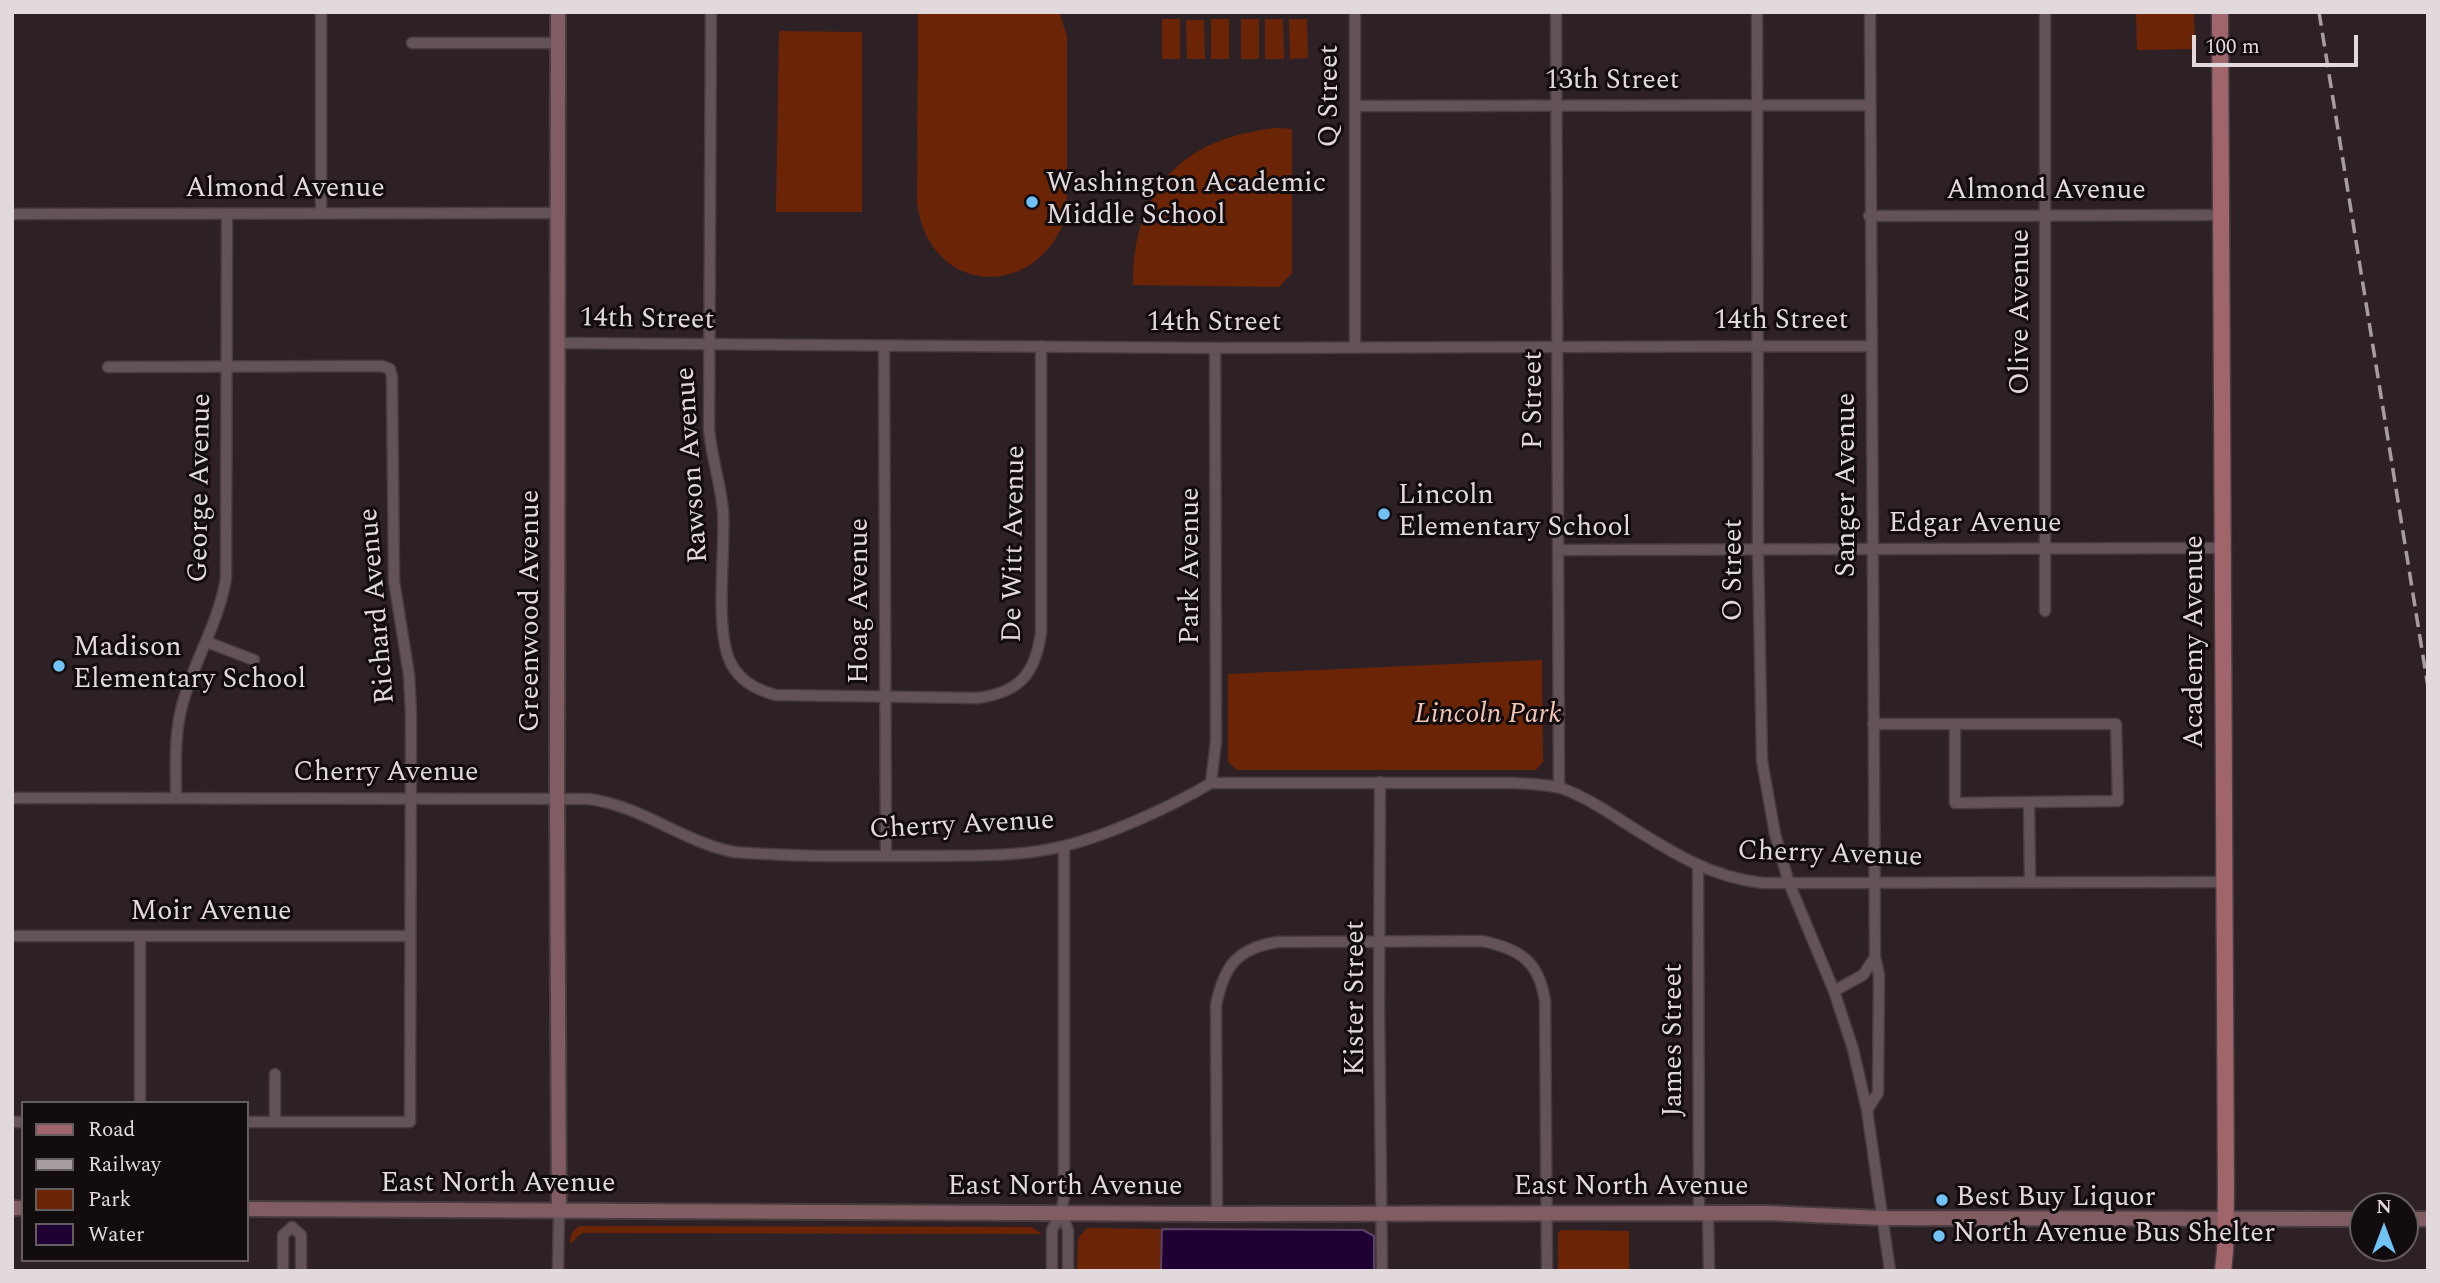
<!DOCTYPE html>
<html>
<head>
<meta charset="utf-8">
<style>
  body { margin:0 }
  #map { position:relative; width:2440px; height:1283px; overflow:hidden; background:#2e2126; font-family:Spectral,serif }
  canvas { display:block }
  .frame { position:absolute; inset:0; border:14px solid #e2d9dc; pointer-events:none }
  .legend { position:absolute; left:21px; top:1101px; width:228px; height:161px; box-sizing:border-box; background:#120c0f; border:2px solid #655e61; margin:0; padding:9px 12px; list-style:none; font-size:21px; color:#e2d9dc }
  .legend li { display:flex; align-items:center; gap:14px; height:35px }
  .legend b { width:35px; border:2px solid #655e61 }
  .north { position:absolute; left:2349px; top:1192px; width:70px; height:70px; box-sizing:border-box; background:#120c0f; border:2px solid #655e61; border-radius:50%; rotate:0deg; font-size:19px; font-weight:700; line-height:28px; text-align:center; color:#e2d9dc }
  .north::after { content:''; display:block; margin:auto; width:24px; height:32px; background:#70c1f4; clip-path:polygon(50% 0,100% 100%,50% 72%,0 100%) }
  .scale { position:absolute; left:2192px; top:35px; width:166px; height:32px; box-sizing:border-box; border:4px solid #e2d9dc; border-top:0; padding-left:9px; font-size:21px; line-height:24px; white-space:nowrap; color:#e2d9dc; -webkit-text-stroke:5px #120c0f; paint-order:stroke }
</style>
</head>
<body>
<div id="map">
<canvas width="2440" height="1283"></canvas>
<div class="frame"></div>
<ul class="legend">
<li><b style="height:9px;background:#a0656b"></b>Road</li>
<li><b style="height:9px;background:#a79da1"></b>Railway</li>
<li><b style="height:19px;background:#6c2407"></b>Park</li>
<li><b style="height:19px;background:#1f0233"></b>Water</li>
</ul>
<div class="north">N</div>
<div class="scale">100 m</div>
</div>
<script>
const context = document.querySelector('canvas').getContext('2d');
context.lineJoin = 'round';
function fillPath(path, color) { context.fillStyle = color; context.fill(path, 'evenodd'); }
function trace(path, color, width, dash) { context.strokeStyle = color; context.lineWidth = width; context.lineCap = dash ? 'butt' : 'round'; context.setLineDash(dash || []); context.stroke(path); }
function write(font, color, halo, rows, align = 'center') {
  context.font = font + ' Spectral,serif'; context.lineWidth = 6; context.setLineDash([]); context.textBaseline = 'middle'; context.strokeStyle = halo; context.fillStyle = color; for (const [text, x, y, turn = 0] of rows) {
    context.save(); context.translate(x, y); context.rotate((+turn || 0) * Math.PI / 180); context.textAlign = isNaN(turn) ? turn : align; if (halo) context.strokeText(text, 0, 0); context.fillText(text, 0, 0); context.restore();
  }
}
const green = new Path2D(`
  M918 12H1059L1067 36V214C1039 302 928 297 917 202Z
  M2136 12H2194L2195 49 2137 50Z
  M1162 19H1180V59H1162Z
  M1211 19H1229V59H1211Z
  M1241 19H1259V59H1241Z
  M1265 19H1283L1284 59H1265Z
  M1289 19H1307L1308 58 1290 59Z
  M1186 20H1204L1205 59H1187Z
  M779 31 862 32V212H776Z
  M1276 128 1292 129V273L1279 287 1133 285C1133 189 1182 138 1276 128Z
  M1542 660 1543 762 1536 770H1237L1228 762V674Z
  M580 1226 1032 1227 1042 1234 582 1233 570 1244C570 1235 572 1230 580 1226Z
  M1087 1228 1162 1229 1161 1271H1077L1078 1238Z
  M1561 1230 1629 1231V1271H1558V1233Z`);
const water = new Path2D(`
  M1162 1229 1363 1230 1374 1236V1271H1161Z`);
const street = new Path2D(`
  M321 12V213
  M711 12 709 428C711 457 721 484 723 512 726 551 712 641 735 670 745 684 759 690 775 695L978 698C1020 692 1035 674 1041 633V346
  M1556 12 1559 788
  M1757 12 1758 550 1762 761 1775 834 1789 883 1834 991 1853 1049 1867 1110 1890 1271
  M412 43H558
  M1355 106 1870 105
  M12 214 558 213
  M1869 216 2223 215
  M558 343 1215 348 1871 346
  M884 346 886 856
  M1355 348V12
  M108 367 382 366 390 369 392 377 394 581 409 675 411 714 410 1122H247
  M1558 550 2223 548
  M2045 611V12
  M207 642 254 660
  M1873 724H2116L2118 801 2029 802 2030 882
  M1955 724V803L2029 802
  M1380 782 1379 1009 1382 1271
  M1211 783 1216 741 1215 348
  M12 798 589 799C642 806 683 842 734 852 794 857 856 856 916 856 965 855 1017 858 1064 846 1109 835 1171 807 1211 783H1513C1529 784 1545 784 1561 788 1583 796 1602 808 1622 821 1668 850 1708 877 1763 883L2224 882
  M176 798C176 767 174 736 182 706 193 662 219 623 226 578L227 214
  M1698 866 1699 1213
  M12 936H410
  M1834 991 1863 975 1875 957
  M140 1103V937
  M1867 1110 1878 1093 1879 975 1875 957 1870 12
  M12 1122H23
  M275 1122V1074
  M1061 1213 1068 1230V1271
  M1708 1213 1709 1271
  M1217 1214 1216 1005C1224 966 1237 948 1278 942L1482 941C1520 949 1539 961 1545 1001L1547 1271
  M292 1227 301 1235V1271
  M283 1271V1235L292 1227
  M558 1271 559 1210
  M1052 1271V1230L1061 1213 1064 1197V846`);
const secondary = new Path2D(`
  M558 12 557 799 559 1210
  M12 1208H23
  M247 1209 1217 1214 1766 1213 1882 1218 2363 1219
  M2405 1219H2428`);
const primary = new Path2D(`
  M2220 12 2226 1194 2225 1251 2223 1271`);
const rail = new Path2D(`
  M2319 12 2428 687`);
const markers = [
  [1032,202,7,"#70c1f4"],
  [1384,514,7,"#70c1f4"],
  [59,666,7,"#70c1f4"],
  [1942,1200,7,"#70c1f4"],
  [1939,1236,7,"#70c1f4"]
];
const streetNames = [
  ["13th Street",1612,83],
  ["Q Street",1332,96,-90],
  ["Almond Avenue",285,191],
  ["Almond Avenue",2046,193],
  ["Olive Avenue",2023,312,-90],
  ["14th Street",647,321,1],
  ["14th Street",1781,323],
  ["14th Street",1214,325],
  ["P Street",1536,400,-90],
  ["Rawson Avenue",694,465,-94],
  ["Sanger Avenue",1849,485,-90],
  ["George Avenue",202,488,-89],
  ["Edgar Avenue",1975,526],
  ["De Witt Avenue",1016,544,-89],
  ["Park Avenue",1193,566,-90],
  ["O Street",1736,570,-90],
  ["Hoag Avenue",862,601,-90],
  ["Richard Avenue",379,606,-95],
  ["Greenwood Avenue",533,611,-90],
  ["Academy Avenue",2197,642,-90],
  ["Cherry Avenue",386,775],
  ["Cherry Avenue",962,827,-3],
  ["Cherry Avenue",1830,856,2],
  ["Moir Avenue",211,914],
  ["Kister Street",1358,998,-90],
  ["James Street",1676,1040,-90],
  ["East North Avenue",498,1186],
  ["East North Avenue",1065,1189],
  ["East North Avenue",1631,1189]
];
const poiNames = [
  ["Washington Academic",1046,186],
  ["Middle School",1046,218],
  ["Lincoln",1398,498],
  ["Elementary School",1398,530],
  ["Madison",73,650],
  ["Elementary School",73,682],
  ["Best Buy Liquor",1956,1200],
  ["North Avenue Bus Shelter",1953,1236]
];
const parkNames = [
  ["Lincoln Park",1488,717]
];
fillPath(green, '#6c2407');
fillPath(water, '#1f0233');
trace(water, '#5a4266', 2);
trace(street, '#473c40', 13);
trace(secondary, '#473c40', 18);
trace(primary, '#473c40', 19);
trace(street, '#635359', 10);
trace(secondary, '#815c62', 14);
trace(primary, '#a0656b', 16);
trace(rail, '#a79da1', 3.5, [14, 7]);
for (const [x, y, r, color] of markers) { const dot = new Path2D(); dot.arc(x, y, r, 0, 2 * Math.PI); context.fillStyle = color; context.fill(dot); trace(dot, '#120c0f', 2.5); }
write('28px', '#e2d9dc', '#120c0f', streetNames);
write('28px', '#e2d9dc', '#120c0f', poiNames, 'left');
write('italic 28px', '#f3c4b4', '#120c0f', parkNames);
</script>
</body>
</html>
